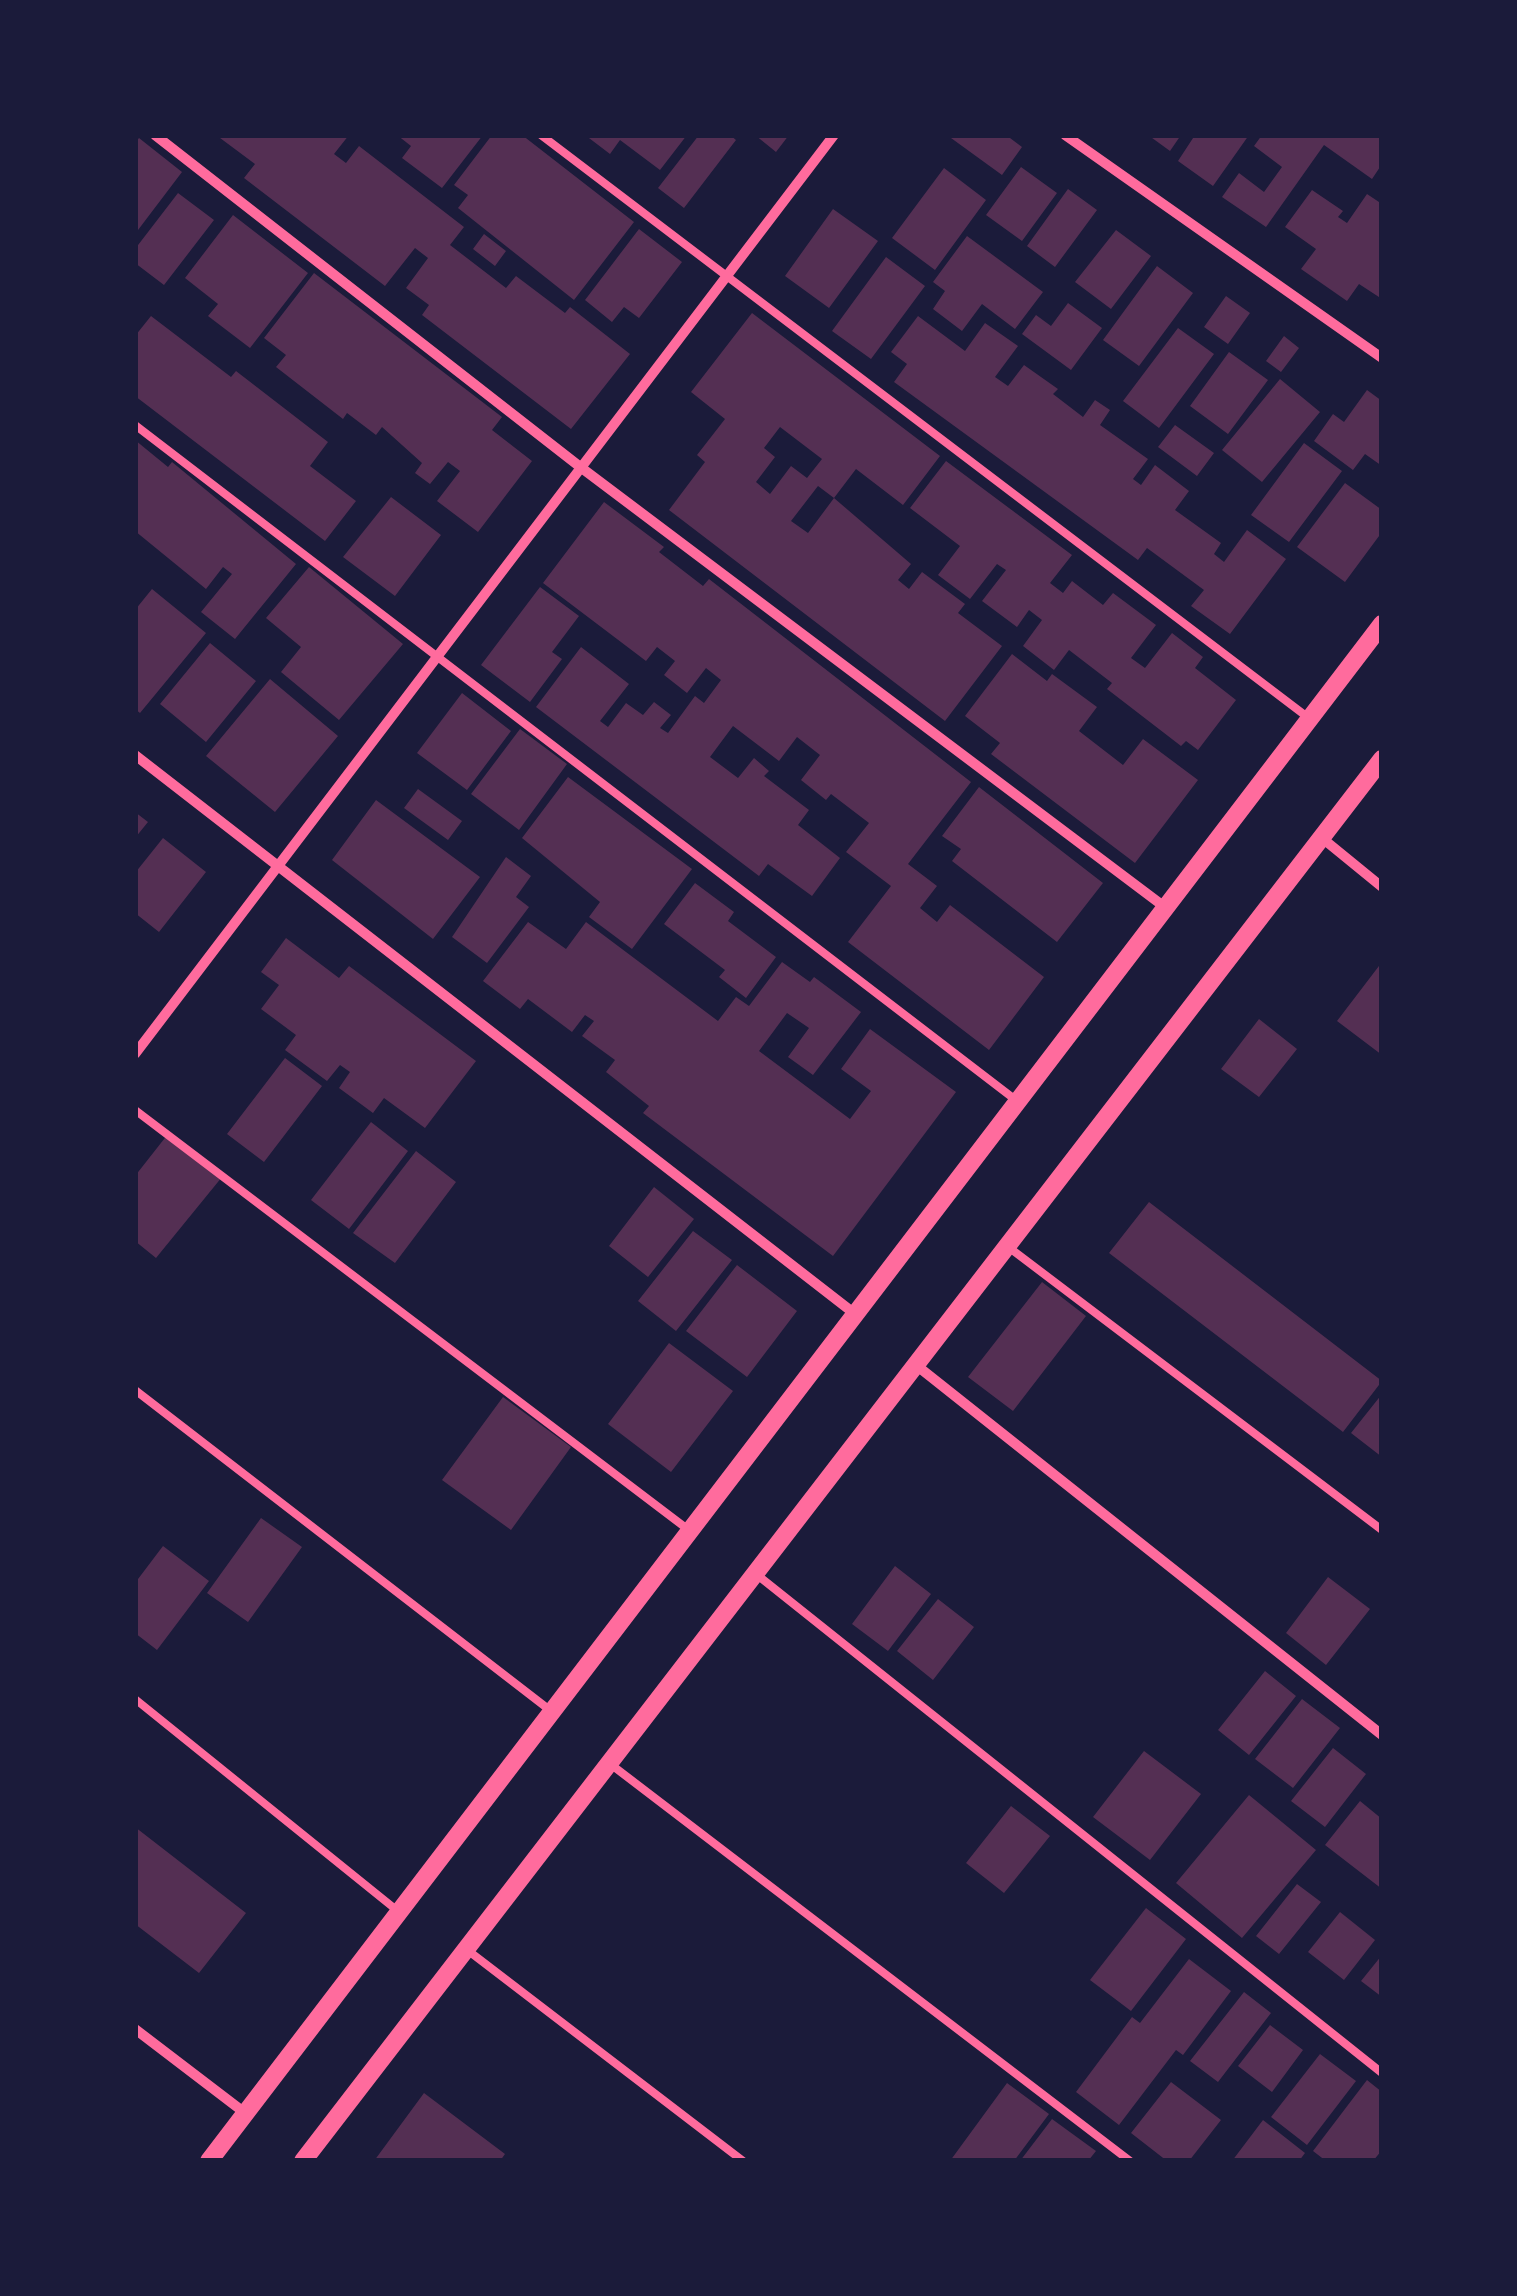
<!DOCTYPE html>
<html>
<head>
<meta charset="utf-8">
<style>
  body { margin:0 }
  #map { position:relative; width:1517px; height:2296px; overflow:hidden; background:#1b1b3a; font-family:Jost,sans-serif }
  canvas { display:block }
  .frame { position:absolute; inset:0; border:138px solid #1b1b3a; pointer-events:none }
</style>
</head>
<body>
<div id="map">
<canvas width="1517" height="2296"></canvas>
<div class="frame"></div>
</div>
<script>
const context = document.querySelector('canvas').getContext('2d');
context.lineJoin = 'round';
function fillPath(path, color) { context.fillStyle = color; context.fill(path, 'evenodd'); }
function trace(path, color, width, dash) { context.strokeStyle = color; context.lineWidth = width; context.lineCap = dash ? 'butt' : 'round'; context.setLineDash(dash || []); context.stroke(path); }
const building = new Path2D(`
  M216 135H349L334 154 346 163 359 146 464 227 450 245 506 288 516 276 565 313 570 307 630 354 571 429 422 315 429 305 406 288 428 258 415 248 385 286 244 178 255 164Z
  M397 135H483L442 188 402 158 411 146Z
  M492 135H522L634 222 574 300 458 208 468 195 454 185Z
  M585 135H687L660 170 620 140 610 154Z
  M699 135H730L736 140 684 208 658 188Z
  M755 135H789L776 152Z
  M953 135H1006L1022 147 1002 175 951 138Z
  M1148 135H1181L1170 151Z
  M1195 135H1249L1213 186 1178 161Z
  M1262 135H1382V164L1372 179 1324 145 1266 227 1222 197 1239 173 1264 192 1282 167 1254 146Z
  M139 138 182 172 135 234V143Z
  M1021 167 1057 193 1022 241 986 215Z
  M944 168 986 200 935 270 892 238Z
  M1068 189 1097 210 1055 267 1027 246Z
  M1312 190 1343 211 1338 217 1347 223 1367 194 1382 204V299L1359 284 1347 301 1301 269 1316 249 1285 227Z
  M178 193 214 220 164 285 135 263V249Z
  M833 209 878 241 829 308 785 276Z
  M233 215 308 273 250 348 208 316 218 304 185 278Z
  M639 229 682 262 639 318 624 307 612 322 585 300Z
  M1116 230 1151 256 1111 309 1075 282Z
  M484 234 506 251 495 266 473 249Z
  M967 236 1043 292 1015 329 982 304 962 331 933 309 945 291 933 282Z
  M886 257 925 286 871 359 832 331Z
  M1157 266 1193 293 1139 366 1103 340Z
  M314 273 502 417 492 430 532 461 478 532 437 501 460 471 448 462 430 484 415 473 422 463 382 427 376 435 347 413 343 419 276 367 286 355 264 338Z
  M1226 296 1250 313 1228 344 1204 327Z
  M1068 303 1102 328 1071 370 1022 334 1036 315 1051 326Z
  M752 313 940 456 903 505 856 469 834 498 911 564 898 580 909 589 922 572 965 604 958 613 1002 646 945 721 669 510 705 462 697 455 725 419 691 392ZM780 427 822 459 807 478 791 466 770 494 756 482 775 457 764 448ZM818 486 834 498 808 533 791 521Z
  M151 316 231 377 236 371 328 442 310 466 356 501 325 541 135 396V336Z
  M918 316 965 351 985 323 1018 346 995 377 1008 386 1024 365 1058 389 1053 394 1083 417 1095 400 1110 410 1100 425 1148 459 1133 479 1141 485 1155 465 1189 491 1175 510 1221 543 1214 554 1224 562 1247 530 1286 559 1230 634 1191 606 1204 590 1147 548 1138 560 894 382 907 364 891 352Z
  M1178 328 1214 354 1159 428 1123 401Z
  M1284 336 1299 348 1281 372 1266 361Z
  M1229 352 1268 380 1228 434 1190 406Z
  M1280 379 1320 412 1262 482 1222 450Z
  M1367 390 1382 401V466L1365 454 1353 470 1314 441 1333 414 1344 422Z
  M1175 425 1214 453 1197 476 1158 447Z
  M135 440 168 467 172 462 296 564 235 639 201 612 232 574 223 567 206 589 135 531Z
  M1304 443 1342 471 1289 542 1251 515Z
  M946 461 1072 555 1050 583 1063 593 1072 581 1103 605 1113 593 1156 625 1131 658 1145 668 1172 633 1203 657 1195 668 1236 700 1198 750 1186 741 1181 746 1107 689 1112 683 1069 650 1054 670 1023 646 1042 620 1029 610 1017 627 982 601 1006 570 997 564 970 599 938 575 960 546 910 508Z
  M1345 483 1382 510V532L1345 582 1297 547Z
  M391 497 441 535 395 596 343 557Z
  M604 502 664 547 659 552 703 586 709 579 971 782 908 864 937 886 920 908 937 922 950 905 1044 977 989 1050 848 942 891 886 846 852 869 823 831 794 826 800 801 780 820 755 797 737 779 761 733 726 710 757 738 778 754 758 769 771 764 776 809 810 798 825 840 858 812 896 768 864 759 876 536 707 581 647 629 684 600 721 608 727 626 703 643 715 654 702 671 715 660 728 668 733 695 696 704 703 721 680 706 668 687 693 664 675 675 661 657 647 646 661 543 583Z
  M309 567 403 644 339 720 281 672 301 647 266 618Z
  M540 587 579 616 552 652 562 659 530 702 481 665Z
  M152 589 206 633 140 713 135 709V610Z
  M210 643 256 681 206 742 160 704Z
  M1012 654 1047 681 1052 674 1097 707 1079 731 1123 765 1143 739 1198 780 1135 863 991 754 1000 743 965 716Z
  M270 679 338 736 275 812 206 756Z
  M462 693 511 731 467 790 417 753Z
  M520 729 567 764 519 830 471 794Z
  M568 777 692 869 632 949 589 917 600 902 522 838Z
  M979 787 1103 883 1057 942 952 861 961 849 942 836Z
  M418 789 462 821 448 840 404 808Z
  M376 800 480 877 433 939 332 860Z
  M135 812 148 822 135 838Z
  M163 838 206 872 159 932 135 913V873Z
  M506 857 531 876 516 897 529 907 487 963 452 937Z
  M695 883 734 912 728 921 776 957 746 998 719 977 725 970 664 924Z
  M528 922 566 949 586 922 718 1021 736 997 749 1006 782 962 810 982 814 977 861 1012 813 1075 788 1057 809 1028 787 1013 759 1051 850 1119 871 1091 841 1069 870 1029 956 1092 833 1256 643 1113 649 1106 606 1072 615 1060 582 1036 594 1021 585 1015 572 1032 528 999 520 1009 483 981Z
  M286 938 339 978 349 966 476 1061 425 1128 384 1098 373 1113 339 1088 350 1072 340 1065 327 1081 285 1050 296 1035 261 1009 279 985 261 972Z
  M1382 962V1055L1337 1021Z
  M1259 1019 1297 1049 1259 1097 1221 1069Z
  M285 1058 322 1086 264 1162 227 1134Z
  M371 1122 408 1151 349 1229 311 1200Z
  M168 1134 222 1177 156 1258 135 1241V1176Z
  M416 1151 456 1182 395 1263 353 1233Z
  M654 1187 694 1219 648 1277 609 1246Z
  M1149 1202 1382 1381 1343 1432 1109 1253Z
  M693 1231 732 1260 676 1331 638 1301Z
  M737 1265 797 1311 747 1377 686 1331Z
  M1042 1282 1086 1316 1013 1411 968 1377Z
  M669 1343 733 1391 671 1472 608 1424Z
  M1382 1394V1457L1351 1433Z
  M503 1397 571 1447 511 1530 442 1480Z
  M261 1518 302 1547 248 1622 207 1593Z
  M163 1546 209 1581 157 1650 135 1633V1583Z
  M895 1566 931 1594 888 1651 852 1624Z
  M1328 1577 1370 1609 1326 1665 1286 1633Z
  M938 1599 974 1627 933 1680 897 1651Z
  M1265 1671 1296 1696 1249 1755 1218 1730Z
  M1302 1699 1340 1728 1293 1788 1255 1759Z
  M1333 1748 1366 1774 1325 1827 1291 1801Z
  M1144 1751 1201 1794 1150 1860 1093 1817Z
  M1249 1795 1316 1850 1242 1938 1176 1883Z
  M1360 1801 1382 1819V1889L1325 1845Z
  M1011 1806 1050 1836 1004 1893 966 1863Z
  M135 1827 246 1913 199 1973 135 1924Z
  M1297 1884 1321 1902 1279 1954 1256 1936Z
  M1146 1908 1186 1939 1131 2011 1090 1980Z
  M1340 1912 1375 1940 1344 1980 1308 1952Z
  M1382 1955V1997L1361 1981Z
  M1189 1959 1231 1991 1183 2055 1176 2050 1119 2125 1076 2092 1132 2017 1140 2023Z
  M1244 1992 1271 2013 1218 2082 1190 2061Z
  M1270 2025 1303 2050 1272 2092 1238 2066Z
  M1320 2054 1356 2081 1307 2145 1271 2117Z
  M1367 2080 1382 2092V2150L1373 2161H1326L1313 2151Z
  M1171 2082 1221 2120 1189 2161H1167L1131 2133Z
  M1007 2083 1049 2114 1014 2161H950Z
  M424 2093 505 2154 500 2161H374Z
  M1052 2119 1096 2151 1088 2161H1020Z
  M1263 2120 1305 2153 1299 2161H1232Z`);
const service = new Path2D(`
  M541 135 1310 719
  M135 425 1017 1101
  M135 1110 690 1531
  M1007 1246 1382 1530
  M135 1390 551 1711
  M756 1574 1382 2073
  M135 1699 399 1912
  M609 1763 1130 2161
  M466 1949 743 2161`);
const minor = new Path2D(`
  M155 135 579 466 1166 908
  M1065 135 1382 358
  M135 755 855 1314
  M1322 838 1382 887
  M135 1054 834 135
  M916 1365 1382 1735
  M135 2029 245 2113`);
const tertiary = new Path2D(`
  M209 2161 1382 624
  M303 2161 1382 759`);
fillPath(building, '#542f53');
trace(service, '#ff6b9d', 8);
trace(minor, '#ff6b9d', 10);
trace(tertiary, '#ff6b9d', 18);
</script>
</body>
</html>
